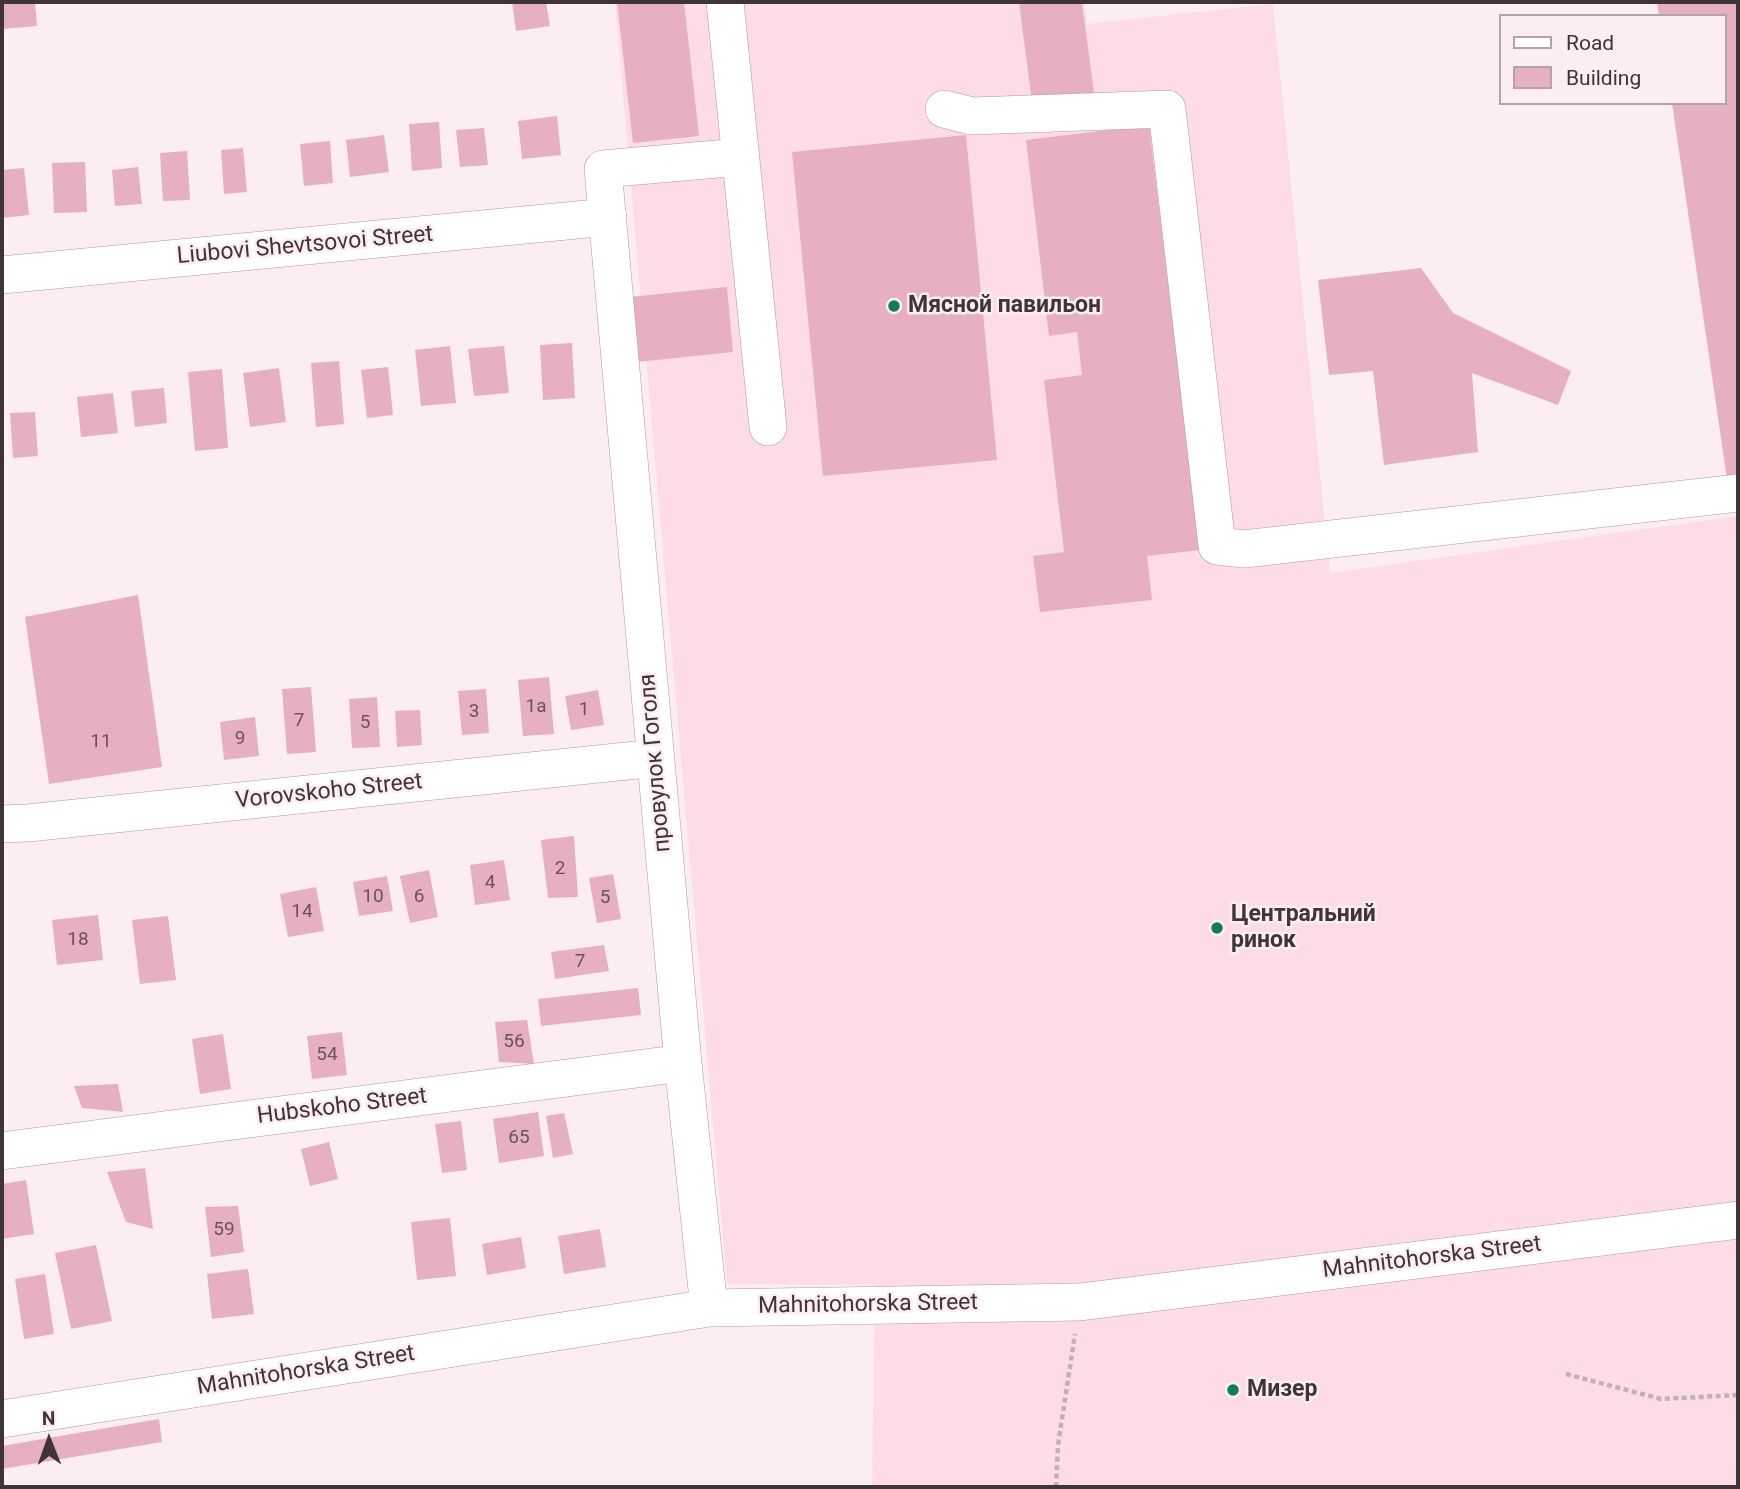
<!DOCTYPE html>
<html>
<head>
<meta charset="utf-8">
<style>
  body { margin:0 }
  #map { position:relative; width:1740px; height:1489px; overflow:hidden; background:#fbedf2; font-family:Roboto,sans-serif }
  canvas { display:block }
  .frame { position:absolute; inset:0; border:4px solid #413438; pointer-events:none }
  .legend { position:absolute; left:1499px; top:14px; width:228px; height:91px; box-sizing:border-box; background:#fbedf2; border:2px solid #b1a3a8; margin:0; padding:9px 12px; list-style:none; font-size:21px; color:#413438 }
  .legend li { display:flex; align-items:center; gap:14px; height:35px }
  .legend b { width:35px; border:2px solid #b1a3a8 }
  .north { position:absolute; left:14px; top:1405px; width:70px; height:70px; -webkit-text-stroke:5px #fbedf2; paint-order:stroke; rotate:359deg; font-size:19px; font-weight:700; line-height:28px; text-align:center; color:#413438 }
  .north::after { content:''; display:block; margin:auto; width:24px; height:32px; background:#413438; clip-path:polygon(50% 0,100% 100%,50% 72%,0 100%) }
</style>
</head>
<body>
<div id="map">
<canvas width="1740" height="1489"></canvas>
<div class="frame"></div>
<ul class="legend">
<li><b style="height:9px;background:#fff"></b>Road</li>
<li><b style="height:19px;background:#e7afc2"></b>Building</li>
</ul>
<div class="north">N</div>
</div>
<script>
const context = document.querySelector('canvas').getContext('2d');
context.lineJoin = 'round';
function fillPath(path, color) { context.fillStyle = color; context.fill(path, 'evenodd'); }
function trace(path, color, width, dash) { context.strokeStyle = color; context.lineWidth = width; context.lineCap = dash ? 'butt' : 'round'; context.setLineDash(dash || []); context.stroke(path); }
function write(font, color, halo, rows, align = 'center') {
  context.font = font + ' Roboto,sans-serif'; context.lineWidth = 5; context.setLineDash([]); context.textBaseline = 'middle'; context.strokeStyle = halo; context.fillStyle = color; for (const [text, x, y, turn = 0] of rows) {
    context.save(); context.translate(x, y); context.rotate((+turn || 0) * Math.PI / 180); context.textAlign = isNaN(turn) ? turn : align; if (halo) context.strokeText(text, 0, 0); context.fillText(text, 0, 0); context.restore();
  }
}
const built = new Path2D(`
  M615 2H1084L1087 24 1273 4 1330 573 1738 516V1487H872L875 1285 727 1284Z`);
const building = new Path2D(`
  M2 2H35L37 26 2 29Z
  M512 2H546L550 26 516 31Z
  M617 2H684L699 136 633 143Z
  M1019 2H1082L1095 101 1033 110Z
  M1657 2H1738V484L1728 486 1672 103H1724V16H1659Z
  M557 116 561 155 522 159 518 121Z
  M439 122 442 168 412 171 409 124Z
  M1149 125 1200 550 1147 556 1152 600 1040 612 1033 556 1064 552 1044 380 1082 375 1077 332 1049 336 1026 140Z
  M484 128 488 165 460 167 456 130Z
  M384 135 389 172 350 177 346 140Z
  M966 135 997 460 823 476 792 152Z
  M330 141 333 183 304 186 300 144Z
  M243 148 247 192 224 194 221 150Z
  M187 151 190 200 163 201 160 153Z
  M85 162 87 212 54 213 52 163Z
  M138 167 142 204 115 206 112 170Z
  M24 168 29 215 2 218V170Z
  M1421 268 1453 313 1571 371 1558 405 1472 373 1478 452 1384 465 1373 371 1329 375 1318 280Z
  M727 287 733 352 637 362 630 297Z
  M572 343 575 398 543 400 540 345Z
  M450 346 456 403 421 406 415 350Z
  M504 346 509 393 474 396 468 349Z
  M339 361 344 424 316 427 311 363Z
  M388 367 393 415 367 418 361 370Z
  M279 368 286 422 250 427 243 373Z
  M222 369 228 448 195 451 188 372Z
  M164 388 167 423 135 427 131 391Z
  M113 393 118 433 81 437 77 397Z
  M35 412 38 456 13 458 10 413Z
  M138 595 162 767 49 784 25 617Z
  M549 677 554 734 523 736 518 680Z
  M311 687 316 752 287 754 282 689Z
  M486 689 489 733 462 735 458 691Z
  M598 690 604 725 571 730 565 696Z
  M377 697 380 747 352 748 349 699Z
  M420 710 422 745 397 747 395 711Z
  M255 717 259 756 224 760 220 722Z
  M574 836 578 897 548 898 541 840Z
  M504 860 510 900 475 905 470 865Z
  M429 870 438 917 410 923 400 876Z
  M613 874 621 919 597 923 589 878Z
  M387 876 393 911 359 916 353 882Z
  M316 887 324 931 288 937 280 894Z
  M98 915 103 960 57 965 52 920Z
  M168 916 176 980 140 984 132 920Z
  M604 945 609 971 555 979 551 952Z
  M638 988 641 1015 541 1026 538 999Z
  M527 1020 534 1064 499 1062 495 1022Z
  M342 1032 347 1075 312 1079 307 1036Z
  M223 1034 231 1089 200 1094 192 1039Z
  M118 1084 123 1112 82 1108 74 1086Z
  M538 1112 544 1156 499 1163 493 1119Z
  M564 1113 573 1154 553 1158 546 1116Z
  M461 1121 467 1170 442 1173 435 1124Z
  M329 1142 338 1179 310 1186 301 1149Z
  M145 1168 153 1229 126 1222 107 1172Z
  M26 1180 34 1234 2 1239V1184Z
  M238 1206 244 1252 211 1257 205 1207Z
  M450 1218 456 1276 417 1280 411 1222Z
  M600 1229 606 1267 564 1274 558 1236Z
  M521 1237 526 1268 487 1275 482 1244Z
  M96 1245 112 1321 71 1329 55 1253Z
  M248 1269 254 1314 212 1319 207 1274Z
  M45 1274 54 1334 24 1339 15 1279Z
  M159 1419 162 1442 2 1469V1446Z`);
const path = new Path2D(`
  M1566 1374 1661 1399 1738 1395
  M1056 1487 1058 1445 1075 1334`);
const minor = new Path2D(`
  M725 2 768 427
  M944 109 972 116 1167 109 1217 546 1244 549 1738 493
  M2 275 608 217
  M2 824 28 823 656 758
  M2 1151 683 1063
  M709 1308 683 1063 603 169 740 157
  M2 1419 709 1308 1080 1302 1738 1220`);
const markers = [
  [894,306,7,"#127e59"],
  [1217,928,7,"#127e59"],
  [1233,1390,7,"#127e59"]
];
const numberNames = [
  ["1а",536,707],
  ["1",584,710],
  ["3",474,712],
  ["7",299,721],
  ["5",365,723],
  ["9",240,739],
  ["11",101,742],
  ["2",560,869],
  ["4",490,883],
  ["10",373,897],
  ["6",419,897],
  ["5",605,898],
  ["14",302,912],
  ["18",78,940],
  ["7",580,962],
  ["56",514,1042],
  ["54",327,1055],
  ["65",519,1138],
  ["59",224,1230]
];
const streetNames = [
  ["Liubovi Shevtsovoi Street",305,246,-5],
  ["провулок Гоголя",656,763,-95],
  ["Vorovskoho Street",329,792,-6],
  ["Hubskoho Street",342,1107,-7],
  ["Mahnitohorska Street",1432,1258,-7],
  ["Mahnitohorska Street",868,1305,-1],
  ["Mahnitohorska Street",306,1371,-9]
];
const poiNames = [
  ["Мясной павильон",908,306],
  ["Центральний",1231,915],
  ["ринок",1231,941],
  ["Мизер",1247,1390]
];
fillPath(built, '#fddce6');
fillPath(building, '#e7afc2');
trace(minor, '#b4969f', 38);
trace(path, '#bfb1b6', 4.5, [5, 3.5]);
trace(minor, '#fff', 37);
for (const [x, y, r, color] of markers) { const dot = new Path2D(); dot.arc(x, y, r, 0, 2 * Math.PI); context.fillStyle = color; context.fill(dot); trace(dot, '#fbedf2', 2.5); }
write('19px', '#6a535a', null, numberNames);
write('23px', '#413438', '#fbedf2', streetNames);
write('bold 23px', '#413438', '#fbedf2', poiNames, 'left');
</script>
</body>
</html>
